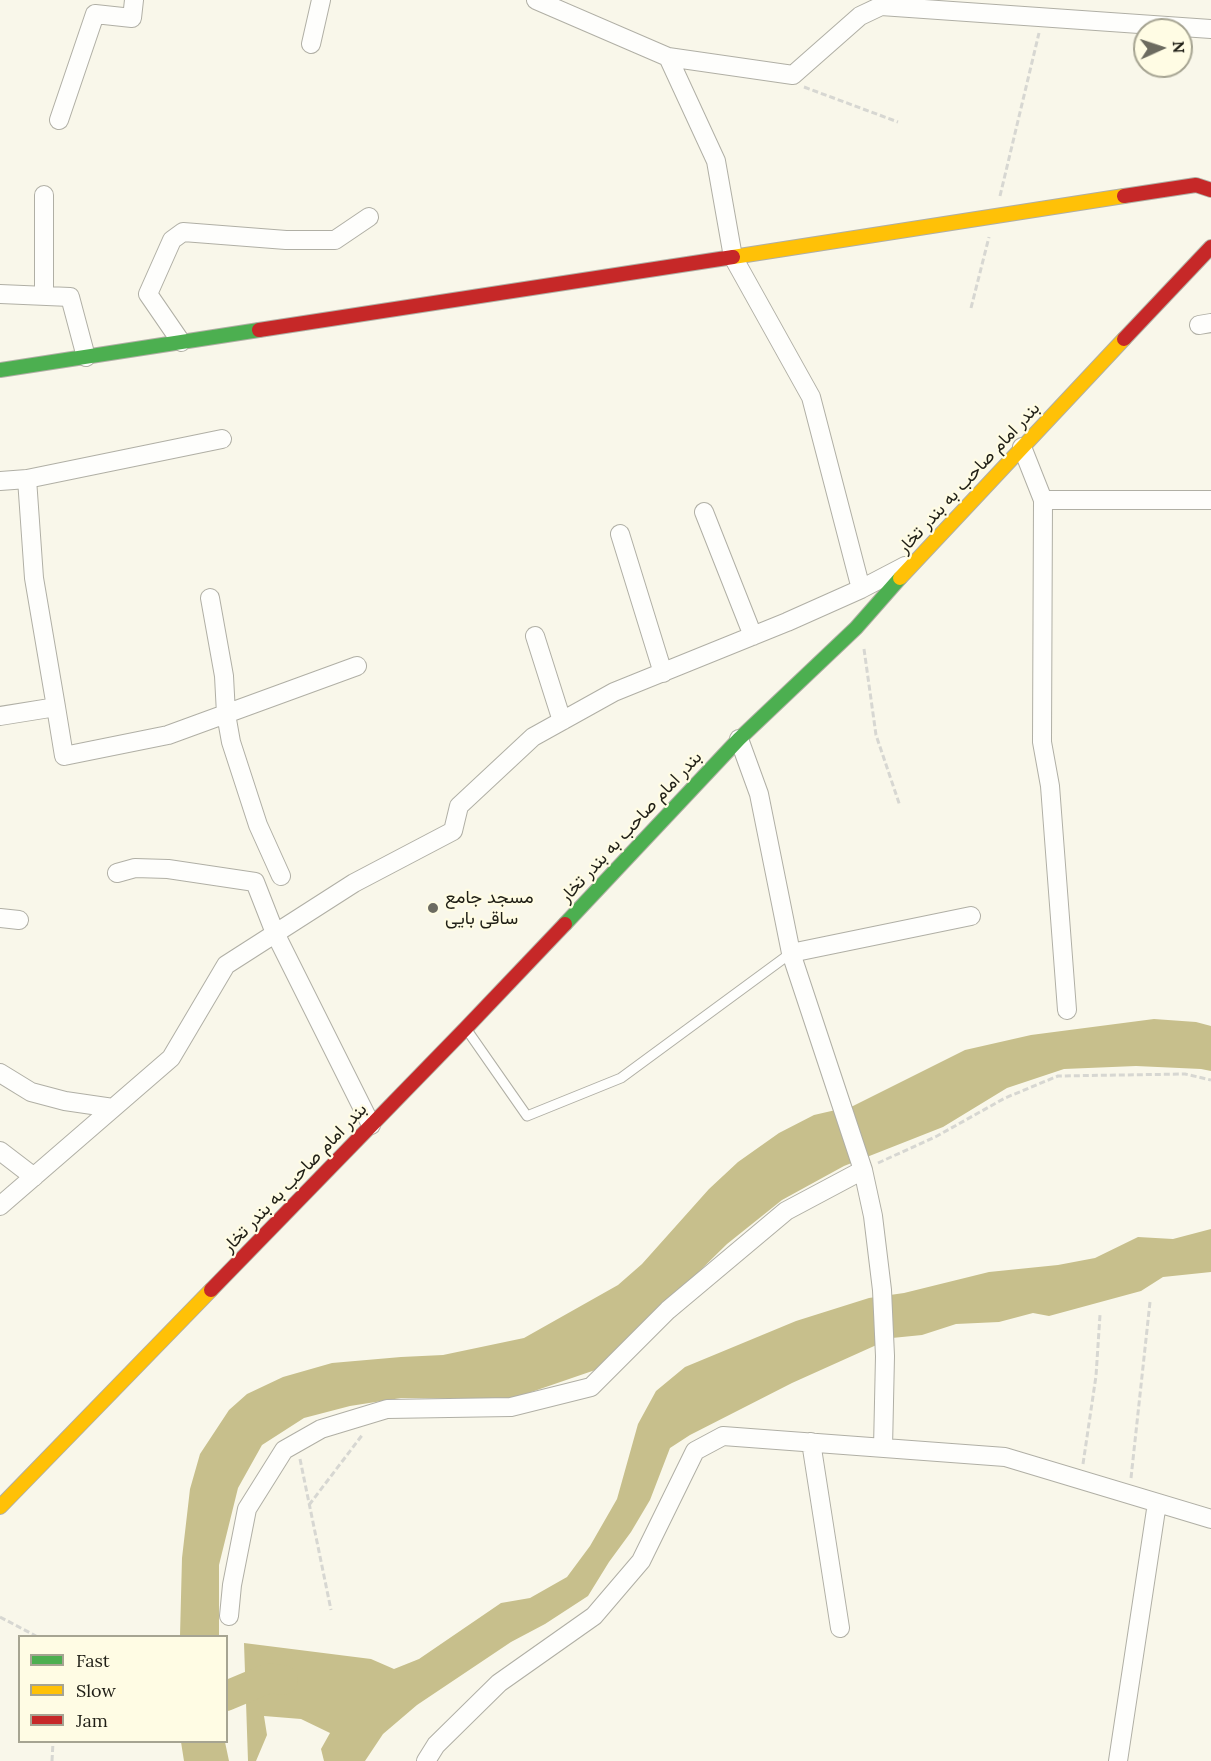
<!DOCTYPE html>
<html>
<head>
<meta charset="utf-8">
<style>
  body { margin:0 }
  #map { position:relative; width:1211px; height:1761px; overflow:hidden; background:#f9f7ea; font-family:Lora,serif }
  canvas { display:block }
  .legend { position:absolute; left:18px; top:1635px; width:210px; height:108px; box-sizing:border-box; background:#fffce4; border:2px solid #a6a492; margin:0; padding:8px 10px; list-style:none; font-size:18px; color:#201f16 }
  .legend li { display:flex; align-items:center; gap:12px; height:30px }
  .legend b { width:30px; border:2px solid #a6a492 }
  .north { position:absolute; left:1133px; top:18px; width:60px; height:60px; box-sizing:border-box; background:#fffce4; border:2px solid #a6a492; border-radius:50%; rotate:87deg; font-size:16px; font-weight:700; line-height:24px; text-align:center; color:#201f16 }
  .north::after { content:''; display:block; margin:auto; width:21px; height:27px; background:#6c6b60; clip-path:polygon(50% 0,100% 100%,50% 72%,0 100%) }
</style>
</head>
<body>
<div id="map">
<canvas width="1211" height="1761"></canvas>
<ul class="legend">
<li><b style="height:8px;background:#4caf50"></b>Fast</li>
<li><b style="height:8px;background:#ffc107"></b>Slow</li>
<li><b style="height:8px;background:#c62828"></b>Jam</li>
</ul>
<div class="north">N</div>
</div>
<script>
const context = document.querySelector('canvas').getContext('2d');
context.lineJoin = 'round';
function fillPath(path, color) { context.fillStyle = color; context.fill(path, 'evenodd'); }
function trace(path, color, width, dash) { context.strokeStyle = color; context.lineWidth = width; context.lineCap = dash ? 'butt' : 'round'; context.setLineDash(dash || []); context.stroke(path); }
function write(font, color, halo, rows, align = 'center') {
  context.font = font + ' Lora,Vazirmatn,serif'; context.lineWidth = 4.5; context.setLineDash([]); context.textBaseline = 'middle'; context.strokeStyle = halo; context.fillStyle = color; for (const [text, x, y, turn = 0] of rows) {
    context.save(); context.translate(x, y); context.rotate((+turn || 0) * Math.PI / 180); context.textAlign = isNaN(turn) ? turn : align; if (halo) context.strokeText(text, 0, 0); context.fillText(text, 0, 0); context.restore();
  }
}
const water = new Path2D(`
  M1154 1019 1196 1022 1211 1026V1071L1201 1069 1136 1066 1064 1069 1007 1088 943 1127 844 1166 782 1200 727 1244 601 1368 511 1399 401 1398 350 1406 304 1418 262 1445 238 1488 219 1565V1636H180L182 1558 190 1489 200 1454 229 1410 247 1394 283 1377 332 1363 401 1357 443 1355 524 1338 618 1285 642 1264 709 1189 738 1162 779 1133 814 1115 853 1106 965 1050 1031 1035Z
  M1211 1229V1272L1163 1277 1141 1291 1049 1316 1033 1313 999 1322 956 1324 922 1335 892 1338 792 1383 690 1435 670 1448 650 1500 631 1532 609 1562 588 1596 545 1624 511 1642 417 1705 383 1734 365 1761H324L321 1749 330 1733 301 1719 264 1716 267 1735 256 1761H248L244 1643 371 1659 394 1669 419 1659 501 1603 530 1598 567 1577 590 1546 617 1499 638 1424 656 1391 685 1367 796 1321 869 1298 904 1293 989 1272 1058 1265 1095 1258 1138 1237 1173 1239Z
  M181 1742H225L229 1761H184Z`);
const river = new Path2D(`
  M226 1696 269 1678 283 1680`);
const path = new Path2D(`
  M804 87 898 122
  M1000 196 1039 33
  M971 308 989 237
  M864 649 876 735 900 806
  M878 1163 937 1136 1005 1098 1058 1076 1185 1074 1211 1080
  M300 1459 331 1610
  M1083 1464 1096 1376 1100 1315
  M1131 1478 1150 1302
  M309 1505 363 1434
  M0 1617 36 1636
  M52 1761 53 1742`);
const lane = new Path2D(`
  M467 1030 527 1116 621 1078 791 953`);
const street = new Path2D(`
  M536 0 668 57 716 161 733 257 811 397 861 589
  M311 44 321 0
  M668 57 793 75 860 16 881 6 1211 29
  M59 120 95 14 132 18 134 0
  M0 294 70 297 86 357
  M44 296V195
  M1199 325 1211 323
  M181 342 148 294 172 240 183 232 286 240H335L369 217
  M1022 447 1043 500 1042 742 1050 786 1067 1010
  M0 481 27 479 222 439
  M1043 500H1211
  M704 512 753 636
  M620 534 663 673
  M210 598 224 676 226 714 231 742 258 825 281 876
  M535 636 562 721
  M56 707 64 756 168 735 357 666
  M0 716 56 707 34 578 27 479
  M739 739 759 794 791 953 863 1170 873 1216 882 1290 885 1356 883 1448
  M117 873 135 868 168 869 255 882 275 933 371 1125
  M0 918 19 920
  M791 953 971 916
  M0 1073 31 1092 65 1101 113 1108
  M0 1151 34 1177
  M0 1206 171 1058 226 965 354 883 453 831 459 806 533 737 614 692 787 622 861 589 905 566
  M811 1442 840 1628
  M229 1616 232 1585 247 1509 284 1450 321 1429 387 1409 511 1407 591 1387 668 1310 786 1211 863 1170
  M426 1761 436 1745 499 1683 594 1616 641 1561 695 1451 723 1436 1005 1457 1211 1519
  M1118 1761 1157 1503`);
const fast = new Path2D(`
  M0 370 259 330
  M565 924 739 739 856 628 900 578`);
const slow = new Path2D(`
  M733 257 1124 196
  M900 578 1124 339
  M0 1507 211 1290`);
const jam = new Path2D(`
  M1124 196 1196 185 1211 190
  M259 330 733 257
  M1124 339 1211 247
  M211 1290 466 1028 565 924`);
const markers = [
  [433,908,6,"#6c6b60"]
];
const streetNames = [
  ["بندر امام صاحب به بندر تخار",969,478,-47],
  ["بندر امام صاحب به بندر تخار",631,827,-47],
  ["بندر امام صاحب به بندر تخار",295,1178,-46]
];
const poiNames = [
  ["مسجد جامع",445,898],
  ["ساقی بایی",445,919]
];
fillPath(water, '#c7bf8c');
trace(river, '#c7bf8c', 30);
trace(lane, '#b0afa5', 11);
trace(street, '#b0afa5', 20);
trace(fast, '#b0afa5', 16);
trace(slow, '#b0afa5', 16);
trace(jam, '#b0afa5', 16);
trace(path, '#d7d7d2', 3, [6, 3]);
trace(lane, '#fefefc', 9);
trace(street, '#fefefc', 18);
trace(fast, '#4caf50', 14);
trace(slow, '#ffc107', 14);
trace(jam, '#c62828', 14);
for (const [x, y, r, color] of markers) { const dot = new Path2D(); dot.arc(x, y, r, 0, 2 * Math.PI); context.fillStyle = color; context.fill(dot); trace(dot, '#fffce4', 2); }
write('18px', '#201f16', '#fffce4', streetNames);
write('18px', '#201f16', '#fffce4', poiNames, 'left');
</script>
</body>
</html>
